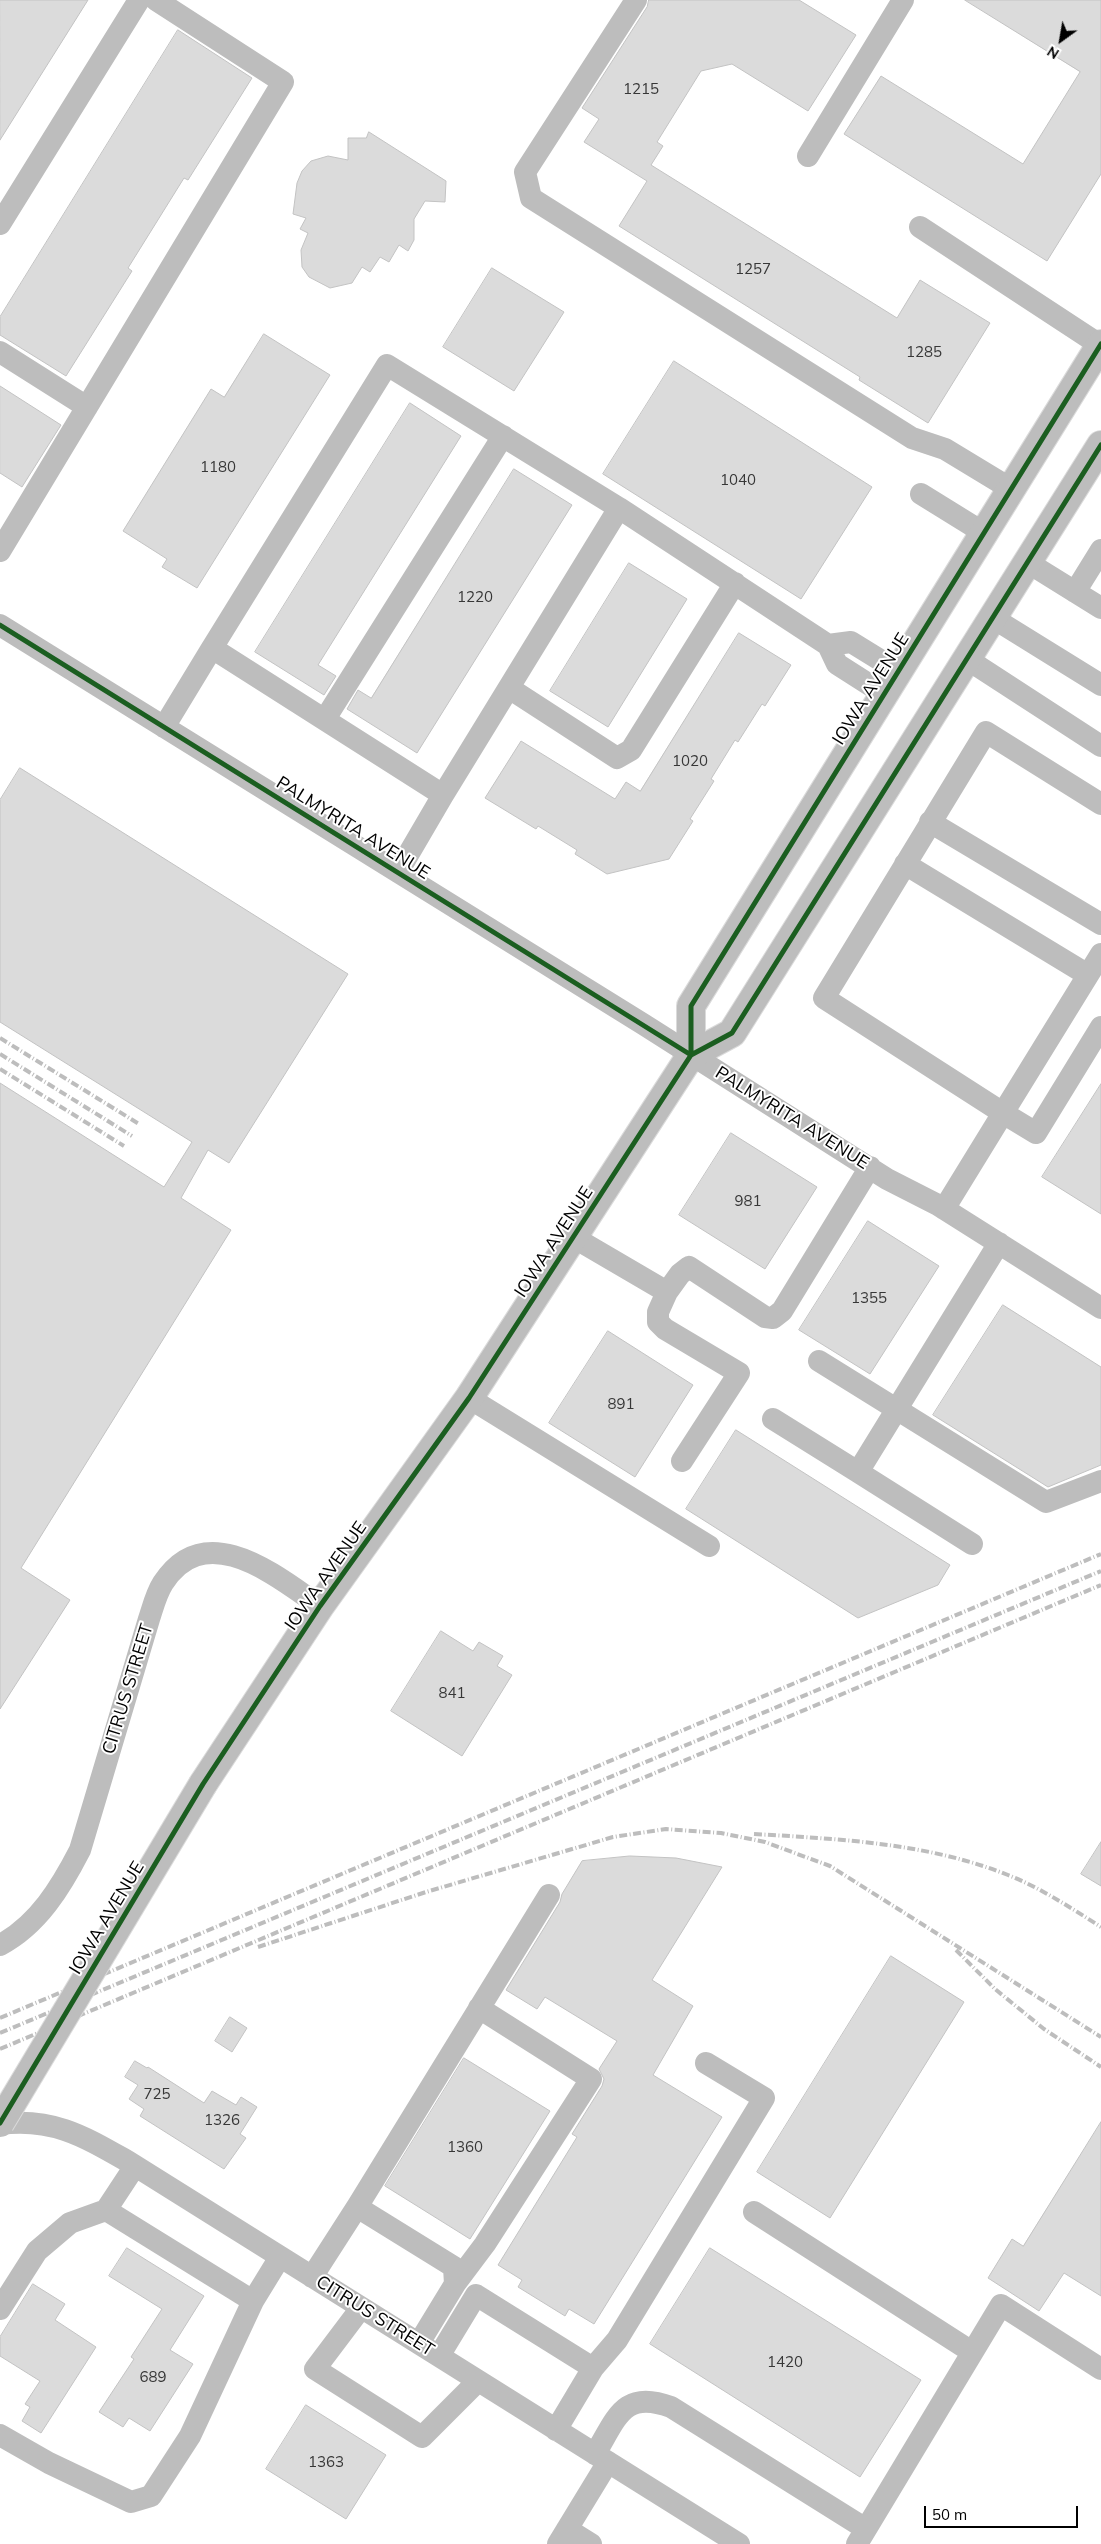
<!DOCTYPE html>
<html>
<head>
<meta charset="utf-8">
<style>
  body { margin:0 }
  #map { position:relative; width:1101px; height:2544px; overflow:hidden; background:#fff; font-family:Mulish,sans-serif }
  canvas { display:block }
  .north { position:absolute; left:1036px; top:15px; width:50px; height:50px; -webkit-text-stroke:4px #fff; paint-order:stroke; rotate:212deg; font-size:14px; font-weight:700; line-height:20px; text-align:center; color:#000 }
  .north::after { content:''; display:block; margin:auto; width:18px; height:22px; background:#000; clip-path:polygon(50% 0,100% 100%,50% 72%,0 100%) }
  .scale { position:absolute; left:924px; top:2506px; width:154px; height:22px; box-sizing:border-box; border:2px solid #000; border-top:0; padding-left:6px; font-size:15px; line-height:18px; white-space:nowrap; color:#000; -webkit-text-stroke:4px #fff; paint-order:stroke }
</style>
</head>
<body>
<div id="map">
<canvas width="1101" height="2544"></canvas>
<div class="north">N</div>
<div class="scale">50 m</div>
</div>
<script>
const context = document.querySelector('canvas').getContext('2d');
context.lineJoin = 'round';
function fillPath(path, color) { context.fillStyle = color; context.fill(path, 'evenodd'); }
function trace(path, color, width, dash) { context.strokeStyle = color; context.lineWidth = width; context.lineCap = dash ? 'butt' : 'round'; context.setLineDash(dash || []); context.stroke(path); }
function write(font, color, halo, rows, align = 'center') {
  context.font = font + ' Mulish,sans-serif'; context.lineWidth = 4; context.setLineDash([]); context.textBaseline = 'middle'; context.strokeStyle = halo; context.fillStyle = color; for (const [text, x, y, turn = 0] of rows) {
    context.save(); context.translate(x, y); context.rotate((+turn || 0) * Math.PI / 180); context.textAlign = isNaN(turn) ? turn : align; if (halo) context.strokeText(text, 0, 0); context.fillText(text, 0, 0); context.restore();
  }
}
const building = new Path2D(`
  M0 0H88L0 140Z
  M649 0H799L856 35 808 111 732 64 701 71 657 142 663 146 651 165 897 318 920 280 990 323 928 423 859 380 860 377 619 226 647 181 584 142 599 119 582 108 647 7Z
  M965 0H1101V174L1047 261 844 134 881 76 1023 164 1080 72Z
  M178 30 252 78 188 180 184 178 128 268 132 271 66 376 0 335V317Z
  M369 132 446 181 445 202 425 201 414 219V240L408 251 399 245 389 262 380 257 370 272 362 267 352 283 330 288 309 277 302 267 301 250 308 233 300 229 306 218 293 214 297 183 302 171 311 161 328 156 348 160V138H366Z
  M492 268 564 312 514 391 443 347Z
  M264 334 330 375 197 588 162 567 167 559 123 531 211 389 224 397Z
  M674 361 872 487 801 599 603 474Z
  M0 386 61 425 22 487 0 473Z
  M410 403 461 436 318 665 336 676 324 695 255 652Z
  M514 469 572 505 417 753 347 709 358 690 371 698Z
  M629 563 687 599 608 727 550 691Z
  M739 633 791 665 765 706 762 704 738 742 735 740 711 779 714 781 690 819 693 821 669 859 607 874 575 854 577 850 538 826 536 829 485 798 521 741 615 799 626 782 640 791Z
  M20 768 348 974 229 1163 208 1150 181 1198 231 1230 21 1568 70 1600 0 1709V1083L164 1187 192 1142 0 1022V800Z
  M1101 1084V1214L1042 1177Z
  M731 1133 817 1187 765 1269 679 1215Z
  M868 1221 939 1266 870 1374 799 1330Z
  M1003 1305 1101 1367V1465L1048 1487 933 1415Z
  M608 1331 693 1385 635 1477 549 1423Z
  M736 1430 950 1565 938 1585 858 1618 686 1509Z
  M441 1631 473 1651 479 1642 503 1656 497 1666 512 1675 462 1756 391 1711Z
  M1101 1842V1886L1081 1874Z
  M630 1856 676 1858 722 1867 652 1980 693 2006 653 2075 722 2117 594 2324 569 2309 565 2316 518 2287 522 2280 498 2265 577 2137 572 2134 602 2086 604 2079 599 2069 617 2041 545 1997 537 2009 506 1990 560 1902 562 1894 582 1861Z
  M891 1956 964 2002 830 2218 757 2172Z
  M230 2017 247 2028 232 2052 215 2041Z
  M464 2058 550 2111 470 2239 385 2186Z
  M135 2061 147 2068 148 2067 204 2103 212 2091 236 2105 241 2097 257 2107 240 2134 246 2138 224 2169 140 2116 144 2109 129 2099 138 2085 125 2077Z
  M1101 2122V2296L1064 2273 1039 2311 988 2278 1012 2239 1023 2246Z
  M127 2248 204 2296 170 2350 193 2364 150 2431 129 2418 123 2427 99 2412 134 2359 131 2357 162 2309 109 2276Z
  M710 2248 921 2380 860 2477 650 2344Z
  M33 2284 65 2304 55 2320 96 2347 41 2433 22 2421 30 2407 25 2404 40 2381 0 2356V2337Z
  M306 2405 386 2455 346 2519 266 2469Z`);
const minor = new Path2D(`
  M636 0 525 172 531 198 912 438 945 449 1011 489
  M808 156 903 0
  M0 224 139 0
  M920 227 1100 345
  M0 352 87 407
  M921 494 984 533
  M619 508 828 645 837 664 884 694
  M0 551 283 82 156 0
  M1027 562 1101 608
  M1075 592 1101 550
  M993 618 1101 685
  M0 625 643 1024 887 1179 938 1205 1101 1308
  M828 645 851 642 898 671
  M212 648 387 365 619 508 443 795
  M967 659 1101 746
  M509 688 617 758 631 750 735 583
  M325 719 503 436
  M164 727 212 648 443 795 398 872
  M1101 804 986 732 824 998 1003 1113 1101 954
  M930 822 1101 924
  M905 864 1088 975
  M944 1209 1003 1113 1036 1133 1101 1027
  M573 1237 667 1292 680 1274 689 1267 765 1317 773 1318 782 1311 870 1167
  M667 1292 658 1312V1322L665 1329 739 1373 682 1461
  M819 1361 1046 1502 1101 1481
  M469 1398 709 1546
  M773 1419 858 1472
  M972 1544 858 1472 999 1243
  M0 1945C38 1925 61 1887 80 1850L149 1619C153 1607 156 1594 163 1583 206 1517 276 1576 320 1606
  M0 2124C53 2117 85 2137 129 2162L739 2544
  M135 2166 106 2210 253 2301 280 2257
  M357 2207 549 1895
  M754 2212 972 2352
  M312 2277 357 2207 454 2267 455 2284
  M361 2308 315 2369 422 2437 478 2381
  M0 2309 37 2251 70 2223 106 2210
  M419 2343 455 2284 485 2244 591 2079 479 2008
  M439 2356 476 2295 593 2368 556 2430
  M593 2368 617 2340 764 2098 706 2063
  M0 2435 49 2463 131 2502 151 2496 190 2436 253 2301
  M595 2454C617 2418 623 2389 671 2407L866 2529
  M567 2529 591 2544
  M558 2544 608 2462
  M857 2544 1001 2305 1101 2369`);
const major = new Path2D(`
  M691 1055V1006L1101 344
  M203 1784 320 1606 469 1398 691 1055 732 1033 1101 445`);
const rail = new Path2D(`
  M0 1038 139 1124
  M0 1054 132 1136
  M0 1069 124 1146
  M754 1834C840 1839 928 1843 1008 1875 1041 1888 1071 1908 1101 1927
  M258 1947 426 1892 613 1837 666 1829 721 1833 765 1842 830 1866 1101 2037
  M956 1950 995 1989 1044 2029 1101 2067
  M0 2018 1101 1554
  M0 2033 1101 1571
  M0 2049 1101 1585`);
const majorBridge = new Path2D(`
  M0 2123 203 1784`);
const cycleway = new Path2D(`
  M0 625 691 1055
  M691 1055V1006L1101 344
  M0 2123 203 1784 320 1606 469 1398 691 1055 732 1033 1101 445`);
const numberNames = [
  ["1215",641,89],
  ["1257",753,269],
  ["1285",924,352],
  ["1180",218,467],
  ["1040",738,480],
  ["1220",475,597],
  ["1020",690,761],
  ["981",748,1201],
  ["1355",869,1298],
  ["891",621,1404],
  ["841",452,1693],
  ["725",157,2094],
  ["1326",222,2120],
  ["1360",465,2147],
  ["1420",785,2362],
  ["689",153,2377],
  ["1363",326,2462]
];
const streetNames = [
  ["IOWA AVENUE",871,689,-58],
  ["PALMYRITA AVENUE",353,828,32],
  ["PALMYRITA AVENUE",792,1118,32],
  ["IOWA AVENUE",554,1242,-57],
  ["IOWA AVENUE",326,1576,-55],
  ["CITRUS STREET",128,1689,-73],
  ["IOWA AVENUE",107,1918,-59],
  ["CITRUS STREET",375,2316,32]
];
fillPath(building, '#dbdbdb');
trace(building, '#c3c3c3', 1);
trace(major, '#dbdbdb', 30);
trace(minor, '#bdbdbd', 22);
trace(major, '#bdbdbd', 28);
trace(rail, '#bdbdbd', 4, [8, 2.5, 1, 2.5]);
trace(majorBridge, '#dbdbdb', 30, []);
trace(majorBridge, '#bdbdbd', 28);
trace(cycleway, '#1b5e20', 5);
write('15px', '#373737', null, numberNames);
write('18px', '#000', '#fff', streetNames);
</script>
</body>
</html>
